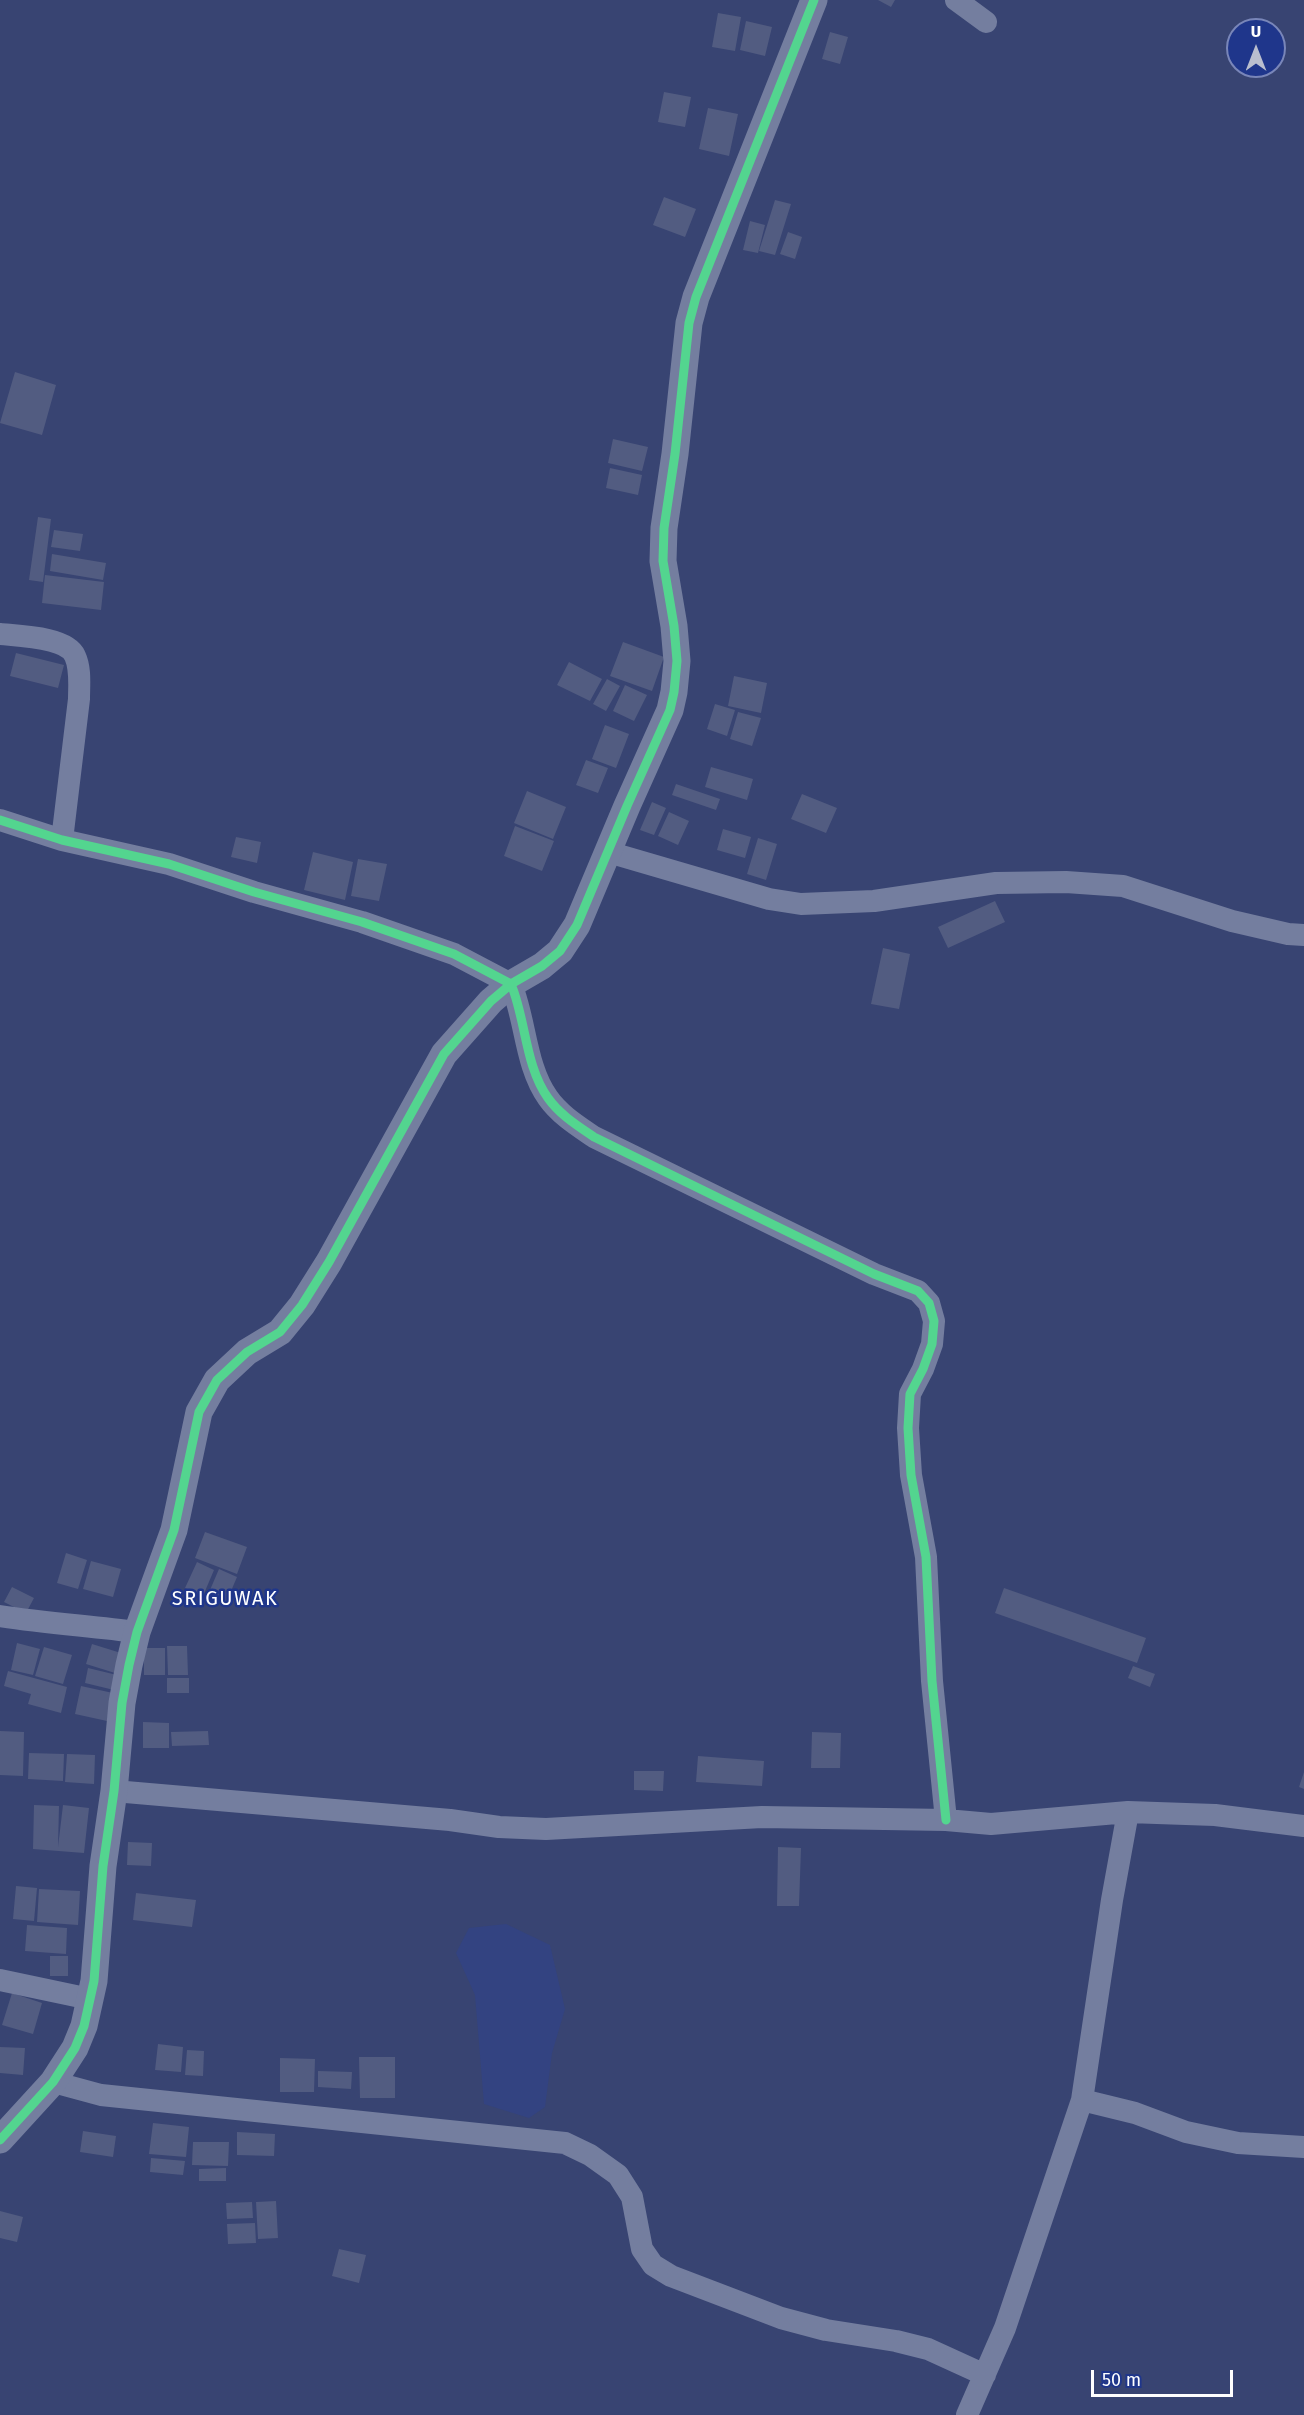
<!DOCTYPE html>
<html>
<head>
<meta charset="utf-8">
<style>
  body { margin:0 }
  #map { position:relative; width:1304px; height:2415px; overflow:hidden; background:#384472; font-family:"Fira Sans",sans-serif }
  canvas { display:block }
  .north { position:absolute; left:1226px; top:18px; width:60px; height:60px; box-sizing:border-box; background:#1f368b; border:2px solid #7986b9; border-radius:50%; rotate:0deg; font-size:16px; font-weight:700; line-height:24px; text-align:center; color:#fff }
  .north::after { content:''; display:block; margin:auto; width:21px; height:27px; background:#b9bece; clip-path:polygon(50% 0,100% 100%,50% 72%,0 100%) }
  .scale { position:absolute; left:1091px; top:2370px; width:142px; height:27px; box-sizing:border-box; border:3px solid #fff; border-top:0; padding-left:8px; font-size:18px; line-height:21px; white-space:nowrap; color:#fff; -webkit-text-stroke:4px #1f368b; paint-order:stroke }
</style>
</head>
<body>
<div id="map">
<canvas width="1304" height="2415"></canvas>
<div class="north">U</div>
<div class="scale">50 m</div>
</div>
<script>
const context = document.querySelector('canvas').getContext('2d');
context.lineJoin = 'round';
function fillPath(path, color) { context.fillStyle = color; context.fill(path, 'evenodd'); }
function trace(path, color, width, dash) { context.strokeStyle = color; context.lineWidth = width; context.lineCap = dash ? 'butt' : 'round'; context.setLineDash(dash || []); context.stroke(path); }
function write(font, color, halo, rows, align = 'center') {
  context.font = font + ' "Fira Sans",sans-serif'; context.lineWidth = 5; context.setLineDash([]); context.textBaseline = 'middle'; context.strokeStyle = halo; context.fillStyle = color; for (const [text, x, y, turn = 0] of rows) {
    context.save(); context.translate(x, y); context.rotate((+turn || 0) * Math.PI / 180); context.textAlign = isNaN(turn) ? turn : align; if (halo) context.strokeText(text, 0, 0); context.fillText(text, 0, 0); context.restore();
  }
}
const water = new Path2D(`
  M506 1924 550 1945 565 2009 552 2053 545 2107 529 2118 484 2104 475 1995 456 1953 469 1928Z`);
const building = new Path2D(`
  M878 0H895L891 7Z
  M718 13 741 17 735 51 712 47Z
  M746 21 772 27 765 56 740 50Z
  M830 32 848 37 840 64 822 59Z
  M664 92 691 97 685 127 658 122Z
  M708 108 738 114 729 156 699 149Z
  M664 197 696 209 685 237 653 225Z
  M775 200 791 204 775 255 759 251Z
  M750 221 765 225 758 253 743 250Z
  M788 232 802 237 795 259 780 254Z
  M15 372 56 385 42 435 0 423Z
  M613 439 648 447 642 471 608 463Z
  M610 468 642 475 638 495 606 488Z
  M38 517 51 519 43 582 29 580Z
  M54 530 83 534 80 551 51 547Z
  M52 554 106 563 103 580 50 571Z
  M45 575 104 582 101 610 42 603Z
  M623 642 664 657 652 691 610 676Z
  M16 653 64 665 58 688 10 676Z
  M569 662 602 679 590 701 557 685Z
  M734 676 767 683 761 713 728 706Z
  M607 679 620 686 606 711 593 704Z
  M625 685 647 695 634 721 613 711Z
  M715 704 735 710 727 736 707 729Z
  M738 712 761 718 752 746 730 739Z
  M605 725 629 734 616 768 592 759Z
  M586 760 608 768 598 793 576 785Z
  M711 767 753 779 747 800 705 787Z
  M676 784 720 799 716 810 672 795Z
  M527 791 566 807 553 839 514 823Z
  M802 794 837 808 826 833 791 819Z
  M652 802 666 808 654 835 640 830Z
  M669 812 689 821 678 845 658 836Z
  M515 826 554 841 542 871 504 856Z
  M723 829 751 837 745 858 717 850Z
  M236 837 261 842 257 863 231 857Z
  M758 838 777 844 766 880 747 874Z
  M313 852 353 862 345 900 304 890Z
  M358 859 387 864 379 901 351 896Z
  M995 901 1005 922 948 948 938 927Z
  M883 948 910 954 899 1009 871 1004Z
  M205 1532 247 1547 237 1574 195 1558Z
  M66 1553 87 1560 78 1589 57 1583Z
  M91 1561 121 1569 113 1597 83 1589Z
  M197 1562 214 1570 203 1596 185 1588Z
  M219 1569 237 1577 225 1605 207 1597Z
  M12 1587 34 1598 26 1613 4 1602Z
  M1004 1588 1146 1638 1137 1663 995 1613Z
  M17 1643 40 1649 33 1675 11 1670Z
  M92 1644 121 1653 115 1673 86 1664Z
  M167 1646H187L188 1675H168Z
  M44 1647 72 1655 63 1684 35 1676Z
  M144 1648H165V1675H144Z
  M1133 1666 1155 1674 1150 1687 1128 1678Z
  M88 1668 117 1675 114 1690 85 1683Z
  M8 1671 67 1687 61 1713 28 1704 31 1694 4 1686Z
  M167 1678H189V1693H167Z
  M81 1686 113 1693 107 1721 75 1714Z
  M143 1722 169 1723V1748H143Z
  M0 1731 24 1732 23 1776 0 1775Z
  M208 1731 209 1745 172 1746 171 1732Z
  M812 1732 841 1733 840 1768H811Z
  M29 1753 64 1754 63 1781 28 1779Z
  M67 1754 95 1755 94 1784 65 1782Z
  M698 1756 764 1761 762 1786 696 1782Z
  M634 1771H664L663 1791 634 1790Z
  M1304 1772V1789L1299 1787Z
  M34 1805 59 1806 58 1847 63 1805 89 1808 84 1853 33 1849Z
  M128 1842 152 1843 151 1866 127 1865Z
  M778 1847 801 1848 799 1906H777Z
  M16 1886 37 1888 34 1921 13 1919Z
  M39 1889 80 1891 78 1925 37 1922Z
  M136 1893 196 1900 192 1927 133 1920Z
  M27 1925 67 1928 66 1954 25 1951Z
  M50 1956H68V1976H50Z
  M12 1993 42 2003 33 2034 2 2025Z
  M158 2044 183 2047 181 2072 155 2070Z
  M0 2047 25 2048 23 2075 0 2073Z
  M187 2050 204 2051 203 2076 185 2075Z
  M359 2057H395V2098H360Z
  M280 2058 315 2059 314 2092H280Z
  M318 2071 352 2072 351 2089 318 2087Z
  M153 2123 189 2127 186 2157 149 2154Z
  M83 2131 116 2136 113 2157 80 2152Z
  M237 2132 275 2134 274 2156 237 2155Z
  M193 2142H229L228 2166 192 2165Z
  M151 2158 185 2161 183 2175 150 2172Z
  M226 2168V2181H199V2169Z
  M276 2201 278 2238 258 2239 256 2202Z
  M252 2202 253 2218 227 2219 226 2203Z
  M0 2211 23 2217 17 2242 0 2238Z
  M255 2223 256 2243 228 2244 227 2224Z
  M339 2249 366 2255 359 2283 332 2276Z`);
const minor = new Path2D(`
  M956 0 986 22
  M0 634C19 636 67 637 75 656 81 669 79 685 79 699L62 840
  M0 820 62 840 169 864 254 892 362 922 454 954 511 984C526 1020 525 1066 548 1098 560 1115 578 1126 594 1137L874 1274 918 1291 929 1303 934 1321 932 1344 923 1369 910 1394 908 1428 911 1475 926 1557 932 1681 946 1820
  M608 852 769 899 801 904 874 901 996 883 1066 882 1123 886 1232 921 1288 934 1304 935
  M0 1616C45 1623 91 1626 137 1632
  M114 1791 450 1820 499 1827 546 1829 762 1817 946 1820 991 1824 1128 1812 1215 1815 1304 1826
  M0 1980 90 1999
  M53 2082 101 2095 565 2143 590 2155 618 2175 632 2197 642 2249 653 2265 671 2276 781 2318 826 2330 896 2341 928 2349 985 2375
  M1082 2100 1135 2113 1186 2132 1238 2143 1304 2147
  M967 2415 1005 2328 1082 2100 1112 1900 1128 1812`);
const tertiary = new Path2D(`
  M0 2140 53 2082 75 2048 84 2026 94 1981 103 1866 114 1791 122 1703 129 1665 137 1632 174 1530 199 1412 217 1380 247 1352 280 1332 302 1305 329 1262 444 1054 491 1001 511 984 542 966 560 951 577 925 627 806 670 710 674 692 677 661 674 626 663 561 664 528 675 454 689 323 696 297 814 0`);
const cycleway = new Path2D(`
  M0 820 62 840 169 864 254 892 362 922 454 954 511 984C526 1020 525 1066 548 1098 560 1115 578 1126 594 1137L874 1274 918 1291 929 1303 934 1321 932 1344 923 1369 910 1394 908 1428 911 1475 926 1557 932 1681 946 1820
  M0 2140 53 2082 75 2048 84 2026 94 1981 103 1866 114 1791 122 1703 129 1665 137 1632 174 1530 199 1412 217 1380 247 1352 280 1332 302 1305 329 1262 444 1054 491 1001 511 984 542 966 560 951 577 925 627 806 670 710 674 692 677 661 674 626 663 561 664 528 675 454 689 323 696 297 814 0`);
const quarterNames = [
  ["SRIGUWAK",225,1599]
];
fillPath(water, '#334381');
fillPath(building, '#525c81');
trace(minor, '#747e9f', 22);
trace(tertiary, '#747e9f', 27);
trace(cycleway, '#53d58f', 9);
context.letterSpacing = '1.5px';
write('20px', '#fff', '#1f368b', quarterNames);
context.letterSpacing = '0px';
</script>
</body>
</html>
